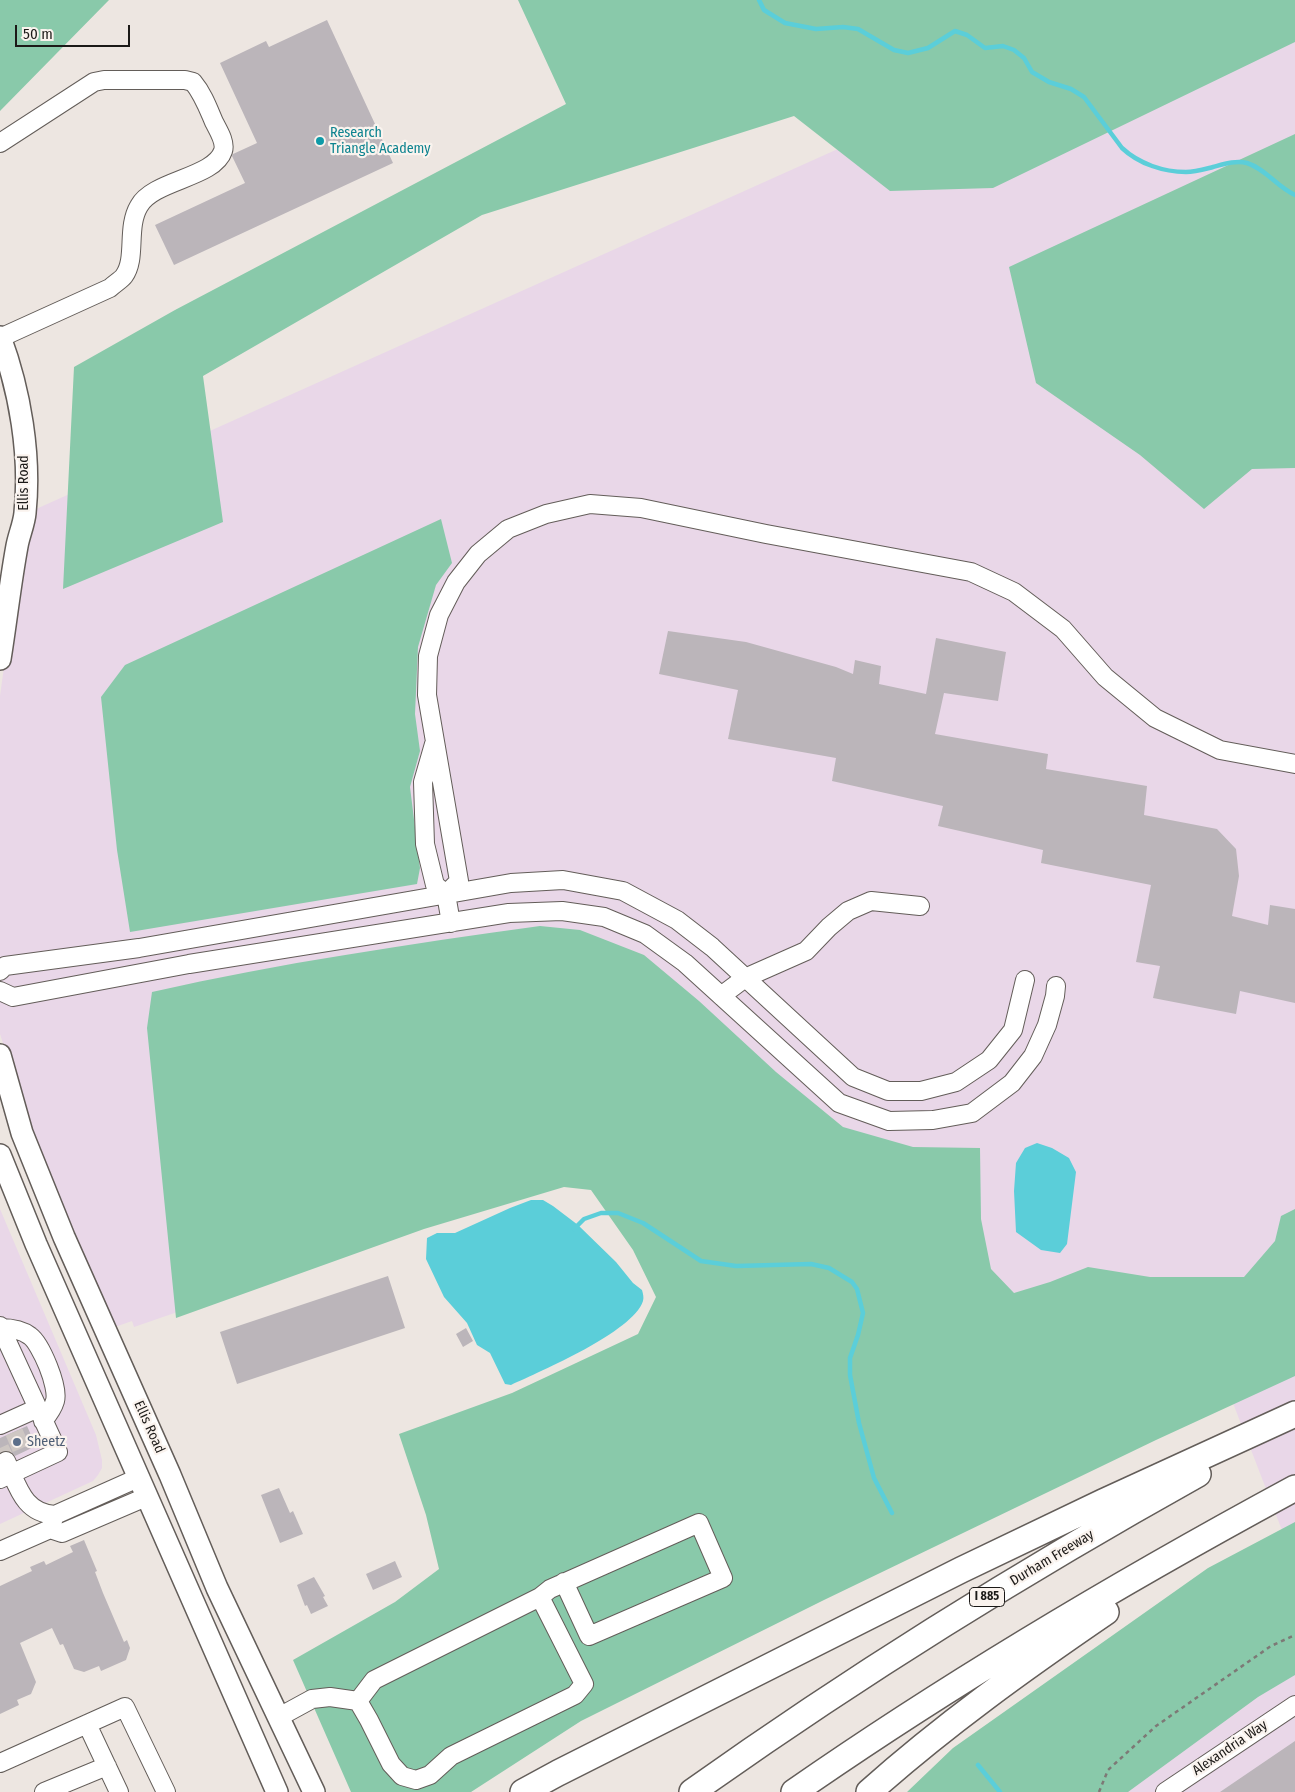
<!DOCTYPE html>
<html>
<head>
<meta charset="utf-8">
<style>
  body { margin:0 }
  #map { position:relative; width:1295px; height:1792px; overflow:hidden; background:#ede6e1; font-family:"Fira Sans Condensed",sans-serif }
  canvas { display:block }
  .scale { position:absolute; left:15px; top:25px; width:115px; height:22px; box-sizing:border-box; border:2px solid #1b1917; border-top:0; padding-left:6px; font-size:15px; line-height:18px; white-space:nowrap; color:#1b1917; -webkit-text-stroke:4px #faf3ee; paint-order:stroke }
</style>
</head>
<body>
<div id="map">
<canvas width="1295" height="1792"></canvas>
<div class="scale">50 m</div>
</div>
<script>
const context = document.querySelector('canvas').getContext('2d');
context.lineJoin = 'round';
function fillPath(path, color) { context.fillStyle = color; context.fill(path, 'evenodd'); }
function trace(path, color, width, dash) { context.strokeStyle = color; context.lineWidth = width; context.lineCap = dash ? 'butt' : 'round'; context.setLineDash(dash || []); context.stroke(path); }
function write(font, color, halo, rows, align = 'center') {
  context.font = font + ' "Fira Sans Condensed",sans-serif'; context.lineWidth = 4.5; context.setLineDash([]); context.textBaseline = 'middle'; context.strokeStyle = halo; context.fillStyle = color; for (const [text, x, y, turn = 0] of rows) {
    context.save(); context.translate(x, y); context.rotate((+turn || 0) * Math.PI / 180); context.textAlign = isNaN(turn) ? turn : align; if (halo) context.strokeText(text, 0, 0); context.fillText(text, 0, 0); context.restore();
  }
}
const commercial = new Path2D(`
  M1295 0V1564L1221 1372 937 1496 754 1113 134 1327 132 1321 115 1327 81 1250 31 1129 0 1034V696L25 514 898 122Z
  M0 1209 96 1435 102 1460V1468L98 1475 93 1481 0 1524Z
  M1295 1624V1792H1008Z`);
const green = new Path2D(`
  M0 0H109L0 111Z
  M518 0H1295V42L993 188 890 191 794 116 482 215 203 376 223 522 63 589 74 367 175 310 566 104Z
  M1295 134V468L1252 469 1204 509 1140 455 1036 383 1009 267Z
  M441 519 452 563 436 585 418 647 415 714 420 751 410 787 420 868 417 884 130 932 117 850 101 697 125 665Z
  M540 926 580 930 644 955 699 1001 776 1072 843 1127 913 1147 980 1148 981 1219 991 1269 1014 1293 1050 1282 1088 1267 1150 1277H1244L1275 1241 1281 1216 1295 1209V1376L1156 1440 824 1600 581 1721 471 1792H351L293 1660 395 1602 439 1569 426 1515 399 1434 512 1393 638 1334 656 1297 633 1250 591 1190 564 1187 424 1229 176 1318 147 1028 152 992C280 963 410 944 540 926Z
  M1295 1522V1675L1258 1697 1128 1792H907L953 1748 1208 1568Z`);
const water = new Path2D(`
  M1037 1143 1052 1148 1069 1158 1076 1172 1067 1244 1060 1253 1041 1250 1016 1232 1014 1191 1016 1163 1025 1148Z
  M531 1200H543L553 1206 578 1225 616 1262 633 1283 642 1290C643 1294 644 1297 643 1301 633 1332 541 1371 511 1385L505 1384 490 1353 477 1345 467 1323 444 1297 426 1259 427 1238 437 1233H455L510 1208Z`);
const stream = new Path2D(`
  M759 0 764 10 785 23 816 29 843 27 858 29 894 50 908 53 928 48 955 31 967 35 985 48 1003 46 1014 50 1024 58 1032 72 1049 82 1071 89 1084 97 1122 148C1139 164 1164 172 1186 172 1195 172 1205 169 1213 167 1224 164 1236 160 1247 163 1266 169 1277 187 1295 195
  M574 1229 584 1219 601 1213H618L643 1223 701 1261 736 1266 811 1264 829 1268 852 1282 857 1289 863 1313 858 1335 850 1358V1375L859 1423 874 1478 892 1513
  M978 1765 1000 1792`);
const building = new Path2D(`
  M327 20 393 163 174 265 155 225 245 183 232 156 233 154 257 143 220 63 266 41 269 47Z
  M668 631 746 642 836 667 853 674 855 660 881 666 879 684 926 694 936 638 1006 652 998 701 944 693 935 734 1048 754 1046 769 1147 786 1144 815 1217 829 1236 849 1239 876 1232 916 1268 925 1270 905 1295 909V1003L1240 991 1236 1014 1153 998 1160 966 1136 962 1151 885 1041 863 1043 850 938 826 943 806 832 781 836 758 728 739 738 690 659 674Z
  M388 1276 405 1328 237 1384 220 1332Z
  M466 1328 473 1341 463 1347 456 1334Z
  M27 1426 36 1446 15 1456 8 1451 0 1453V1438Z
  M279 1488 290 1513 293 1511 303 1534 280 1543 261 1495Z
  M84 1540 97 1571 95 1572 103 1593 124 1642 127 1640 130 1648 126 1660 101 1671 99 1666 84 1672 74 1669 63 1644 60 1645 52 1628 20 1643 36 1682 31 1694 17 1700 19 1705 0 1714V1586L32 1571 30 1567 44 1561 46 1565 73 1552 70 1546Z
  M395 1561 402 1577 373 1590 366 1574Z
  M314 1577 325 1596 323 1597 328 1606 311 1614 307 1605 305 1606 297 1585Z
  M1295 1741V1792H1220Z`);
const minorTunnel = new Path2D(`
  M14 1432 23 1453
  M0 1448 6 1461`);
const path = new Path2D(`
  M1099 1792 1108 1770 1156 1726 1271 1646 1295 1635`);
const minor = new Path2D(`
  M0 143 94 82 104 80H185L193 82C203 94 208 108 214 122 218 130 226 142 223 151 214 178 153 180 139 206 126 228 137 258 124 276 121 280 114 284 110 288L0 338
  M434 744 423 782 425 844 435 885 446 894 451 923
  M446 894 459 881 427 695 428 656 439 615 456 582 478 554 508 529 546 514 590 504 641 508 766 534 971 572 1014 592 1063 629 1105 677 1155 718 1220 750 1295 764
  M0 971 5 966 139 948 511 883 563 880 623 891 677 920 712 947 853 1077 888 1091H921L956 1082 989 1060 1013 1030 1025 980
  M0 991 13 997 189 964 509 913 562 911 604 917 645 934 685 963 839 1103 889 1121 933 1120 972 1113 1012 1083 1033 1056 1047 1025 1055 996 1056 986
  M721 996 745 978 806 951 829 927 848 911 871 901 920 906
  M0 1326 58 1452 0 1479
  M0 1328C10 1328 21 1329 30 1336 41 1344 59 1387 55 1401 53 1408 48 1415 43 1421
  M0 1425 38 1408
  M6 1461C18 1486 23 1513 55 1515
  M50 1529 55 1515 138 1478
  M0 1551 50 1529 62 1533 146 1497
  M540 1597 550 1589 699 1523 723 1578 589 1636 564 1582
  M279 1717 312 1699 330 1697 358 1701 369 1720 391 1764 402 1776 416 1780 430 1775 451 1756 575 1695 584 1684 540 1597 374 1680 358 1701
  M87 1724 119 1792
  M0 1763 125 1707 166 1792
  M44 1792 107 1766
  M1165 1792 1295 1705`);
const major = new Path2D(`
  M0 337C20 391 31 455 25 513 24 524 19 535 17 546 10 584 6 622 0 659
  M0 1055 22 1133 64 1237 170 1475 217 1588 314 1792
  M0 1155 36 1244 277 1792`);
const highway = new Path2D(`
  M523 1792 558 1773 961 1570 1103 1502 1295 1414
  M692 1792C855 1676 1024 1571 1198 1474
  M794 1792C955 1680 1123 1581 1295 1488
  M869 1792C943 1726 1024 1668 1106 1612`);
const markers = [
  [320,141,5,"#0f9aa8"],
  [17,1442,5,"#5c6f8a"]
];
const shields = [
  [987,1597,35]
];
const shieldNames = [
  ["I 885",987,1597]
];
const cultureNames = [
  ["Research",330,133],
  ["Triangle Academy",330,149]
];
const streetNames = [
  ["Ellis Road",24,483,-90],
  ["Ellis Road",149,1427,66],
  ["Durham Freeway",1052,1558,-31],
  ["Alexandria Way",1230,1748,-34]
];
const serviceNames = [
  ["Sheetz",27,1442]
];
fillPath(commercial, '#e9d7e8');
fillPath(green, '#89c9aa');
fillPath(water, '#5bced9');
trace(stream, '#5bced9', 4.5);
fillPath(building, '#bbb5ba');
trace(minorTunnel, '#cec7c3', 18, [18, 9]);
trace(minor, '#635d59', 20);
trace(major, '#635d59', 24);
trace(highway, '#635d59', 28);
trace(path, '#7d7976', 2.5, [4, 4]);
trace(minor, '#fff', 18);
trace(major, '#fff', 21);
trace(highway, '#fff', 25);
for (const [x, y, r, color] of markers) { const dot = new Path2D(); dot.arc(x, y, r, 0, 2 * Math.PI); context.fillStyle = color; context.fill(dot); trace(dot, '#faf3ee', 2); }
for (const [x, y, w] of shields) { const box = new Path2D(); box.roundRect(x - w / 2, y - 9.5, w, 19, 4); context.fillStyle = '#faf3ee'; context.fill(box); trace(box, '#1b1917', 1); }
write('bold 12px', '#1b1917', null, shieldNames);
write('14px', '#0d838f', '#faf3ee', cultureNames, 'left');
write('14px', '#1b1917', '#faf3ee', streetNames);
write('14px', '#4e5e75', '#faf3ee', serviceNames, 'left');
</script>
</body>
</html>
